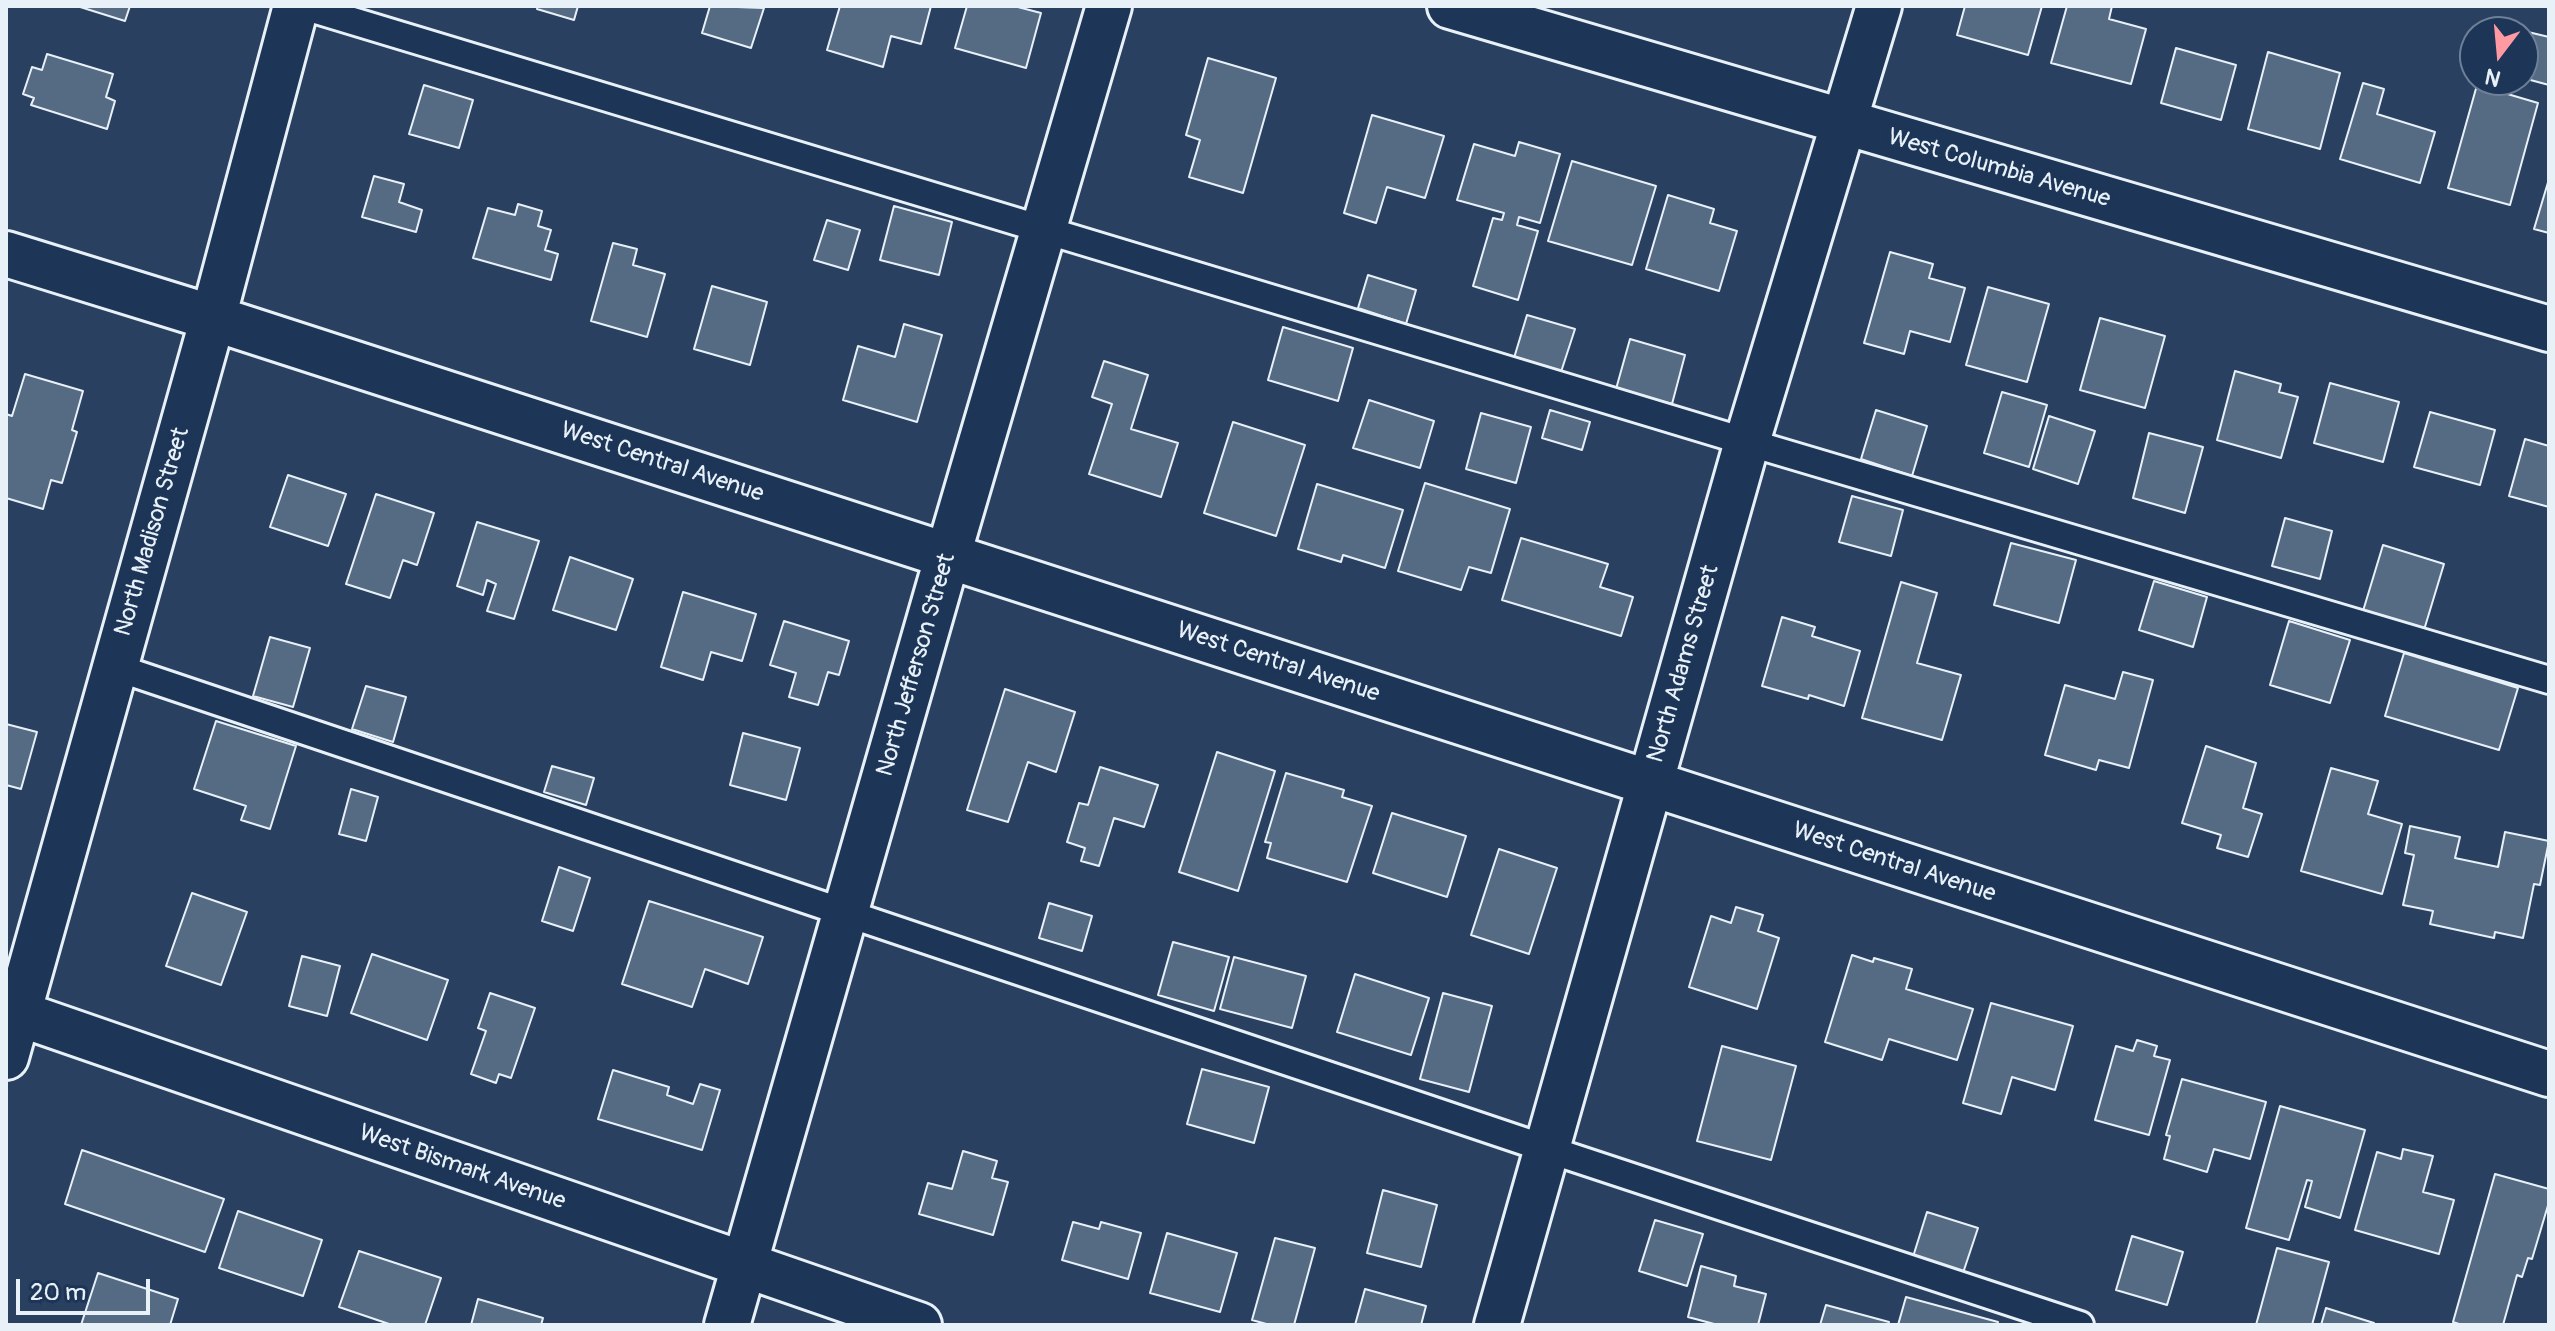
<!DOCTYPE html>
<html>
<head>
<meta charset="utf-8">
<style>
  body { margin:0 }
  #map { position:relative; width:2555px; height:1331px; overflow:hidden; background:#294061; font-family:Pangolin,sans-serif }
  canvas { display:block }
  .frame { position:absolute; inset:0; border:8px solid #e8f1f8; pointer-events:none }
  .north { position:absolute; left:2459px; top:16px; width:80px; height:80px; box-sizing:border-box; background:#1d3557; border:2px solid #6e8097; border-radius:50%; rotate:196deg; font-size:22px; font-weight:700; line-height:32px; text-align:center; color:#e8f1f8 }
  .north::after { content:''; display:block; margin:auto; width:28px; height:36px; background:#ff9aa2; clip-path:polygon(50% 0,100% 100%,50% 72%,0 100%) }
  .scale { position:absolute; left:16px; top:1279px; width:134px; height:36px; box-sizing:border-box; border:4px solid #e8f1f8; border-top:0; padding-left:10px; font-size:24px; line-height:28px; white-space:nowrap; color:#e8f1f8; -webkit-text-stroke:6px #1d3557; paint-order:stroke }
</style>
</head>
<body>
<div id="map">
<canvas width="2555" height="1331"></canvas>
<div class="frame"></div>
<div class="north">N</div>
<div class="scale">20 m</div>
</div>
<script>
const context = document.querySelector('canvas').getContext('2d');
context.lineJoin = 'round';
function fillPath(path, color) { context.fillStyle = color; context.fill(path, 'evenodd'); }
function trace(path, color, width, dash) { context.strokeStyle = color; context.lineWidth = width; context.lineCap = dash ? 'butt' : 'round'; context.setLineDash(dash || []); context.stroke(path); }
function write(font, color, halo, rows, align = 'center') {
  context.font = font + ' Pangolin,sans-serif'; context.lineWidth = 8; context.setLineDash([]); context.textBaseline = 'middle'; context.strokeStyle = halo; context.fillStyle = color; for (const [text, x, y, turn = 0] of rows) {
    context.save(); context.translate(x, y); context.rotate((+turn || 0) * Math.PI / 180); context.textAlign = isNaN(turn) ? turn : align; if (halo) context.strokeText(text, 0, 0); context.fillText(text, 0, 0); context.restore();
  }
}
const building = new Path2D(`
  M77 6H130L125 21Z
  M538 6H578L574 20 537 9Z
  M710 6 764 8 751 48 702 33Z
  M840 6H931L921 44 891 36 883 67 827 50Z
  M967 6H1014L1041 13 1026 68 955 48Z
  M1965 6H2042L2028 55 1957 35Z
  M2067 6H2112L2109 19 2146 29 2131 84 2051 63Z
  M2528 32 2549 37V85L2523 78V51Z
  M2176 48 2236 65 2221 120 2161 103Z
  M2268 52 2340 73 2320 149 2248 129Z
  M47 54 113 74 106 97 115 101 107 129 31 105 34 98 23 94 32 67 42 70Z
  M1208 58 1276 78 1243 193 1189 177 1200 140 1186 135Z
  M2363 83 2384 89 2377 114 2435 132 2420 183 2340 159Z
  M424 85 473 100 459 148 409 134Z
  M2477 85 2538 103 2510 205 2448 188Z
  M1372 115 1444 136 1425 198 1387 187 1376 223 1344 213Z
  M1519 142 1560 154 1540 223 1519 217 1517 225 1538 231 1518 300 1473 286 1493 218 1502 220 1504 213 1457 200 1474 144 1515 156Z
  M1572 161 1656 186 1632 265 1548 241Z
  M374 176 404 184 399 202 422 210 416 232 362 217Z
  M2549 179V233L2534 229Z
  M1668 195 1714 209 1710 223 1737 231 1719 291 1646 269Z
  M518 204 542 211 538 226 551 230 545 250 558 254 551 280 473 258 488 208 515 215Z
  M894 206 952 222 939 275 880 260Z
  M827 220 860 230 848 270 814 260Z
  M613 243 637 249 633 265 665 274 647 337 591 321Z
  M1890 252 1933 264 1929 278 1965 288 1950 342 1910 331 1904 354 1864 343Z
  M1368 275 1416 290 1406 324 1358 308Z
  M712 286 767 302 750 365 694 349Z
  M1988 287 2049 304 2027 382 1966 365Z
  M1527 315 1575 329 1561 372 1514 358Z
  M2100 318 2165 336 2145 408 2080 390Z
  M904 324 942 335 917 422 843 400 858 346 895 357Z
  M1283 327 1353 348 1338 401 1268 380Z
  M1630 339 1685 355 1672 404 1616 389Z
  M1104 361 1148 375 1131 429 1178 443 1161 497 1089 474 1112 404 1092 397Z
  M2235 371 2281 384 2279 392 2298 397 2281 458 2217 440Z
  M25 374 83 391 72 430 77 432 62 483 51 480 43 509 6 498V414L12 416Z
  M2330 383 2399 402 2383 462 2314 443Z
  M2002 392 2047 405 2029 467 1984 453Z
  M1369 400 1434 421 1420 468 1353 448Z
  M1550 410 1590 422 1582 450 1542 438Z
  M1876 410 1927 426 1912 476 1861 459Z
  M2430 412 2495 430 2480 485 2414 467Z
  M1481 413 1531 427 1516 483 1466 469Z
  M2049 416 2095 431 2078 484 2033 469Z
  M1233 422 1305 445 1276 536 1204 513Z
  M2149 433 2203 447 2185 513 2133 498Z
  M2525 439 2549 446V507L2509 496Z
  M288 475 346 494 328 546 270 527Z
  M1425 483 1510 509 1491 573 1469 567 1461 590 1398 571Z
  M1317 484 1403 510 1385 568 1343 555 1341 562 1298 549Z
  M376 494 434 513 417 565 403 560 390 598 346 584Z
  M1852 496 1903 510 1891 556 1839 542Z
  M2285 518 2332 531 2320 579 2272 566Z
  M477 522 539 541 514 619 487 611 496 584 487 580 483 595 457 586Z
  M1521 538 1608 564 1600 587 1633 597 1621 636 1502 600Z
  M2011 543 2076 560 2059 623 1994 605Z
  M2383 545 2444 564 2424 630 2363 611Z
  M570 557 633 579 616 630 553 610Z
  M2154 581 2207 597 2193 647 2139 630Z
  M1901 582 1937 593 1917 663 1961 675 1942 740 1862 718Z
  M683 592 756 614 742 661 711 652 703 680 661 667Z
  M1782 617 1815 627 1812 636 1860 651 1844 706 1809 695 1808 699 1762 686Z
  M784 621 849 641 839 675 828 672 818 705 789 697 796 673 770 665Z
  M2289 621 2350 640 2330 703 2270 685Z
  M270 637 310 648 293 707 253 696Z
  M2404 653 2518 688 2499 750 2385 716Z
  M2123 672 2153 680 2129 768 2099 760 2096 770 2045 755 2065 685 2115 699Z
  M366 686 406 697 393 742 352 729Z
  M1005 689 1075 712 1056 772 1028 762 1008 822 967 810Z
  M216 721 296 746 270 829 241 820 246 806 194 789Z
  M6 724 37 732 21 789 6 785Z
  M743 733 800 748 786 800 730 785Z
  M2206 746 2256 763 2243 808 2262 814 2248 857 2217 848 2221 835 2182 823Z
  M1217 752 1275 771 1238 891 1179 872Z
  M552 766 594 778 586 805 544 792Z
  M1100 767 1158 785 1144 827 1114 818 1099 866 1081 861 1085 848 1067 842 1079 803 1088 805Z
  M2331 768 2378 781 2368 814 2402 824 2382 894 2301 871Z
  M1286 773 1344 790 1342 797 1372 806 1347 882 1267 858 1271 843 1265 842Z
  M351 789 378 797 366 841 339 834Z
  M1392 813 1466 836 1447 897 1373 873Z
  M2410 826 2460 837 2455 858 2498 867 2505 832 2549 841 2540 885 2534 884 2523 938 2495 932 2494 938 2430 924 2433 911 2403 905 2414 855 2405 853Z
  M1499 849 1557 868 1529 954 1471 935Z
  M559 867 590 878 573 931 542 921Z
  M192 893 247 912 221 985 166 966Z
  M649 901 763 937 748 984 705 969 692 1007 622 984Z
  M1049 903 1092 916 1082 951 1039 938Z
  M1736 907 1763 915 1758 931 1779 938 1757 1009 1689 987 1711 916 1731 923Z
  M1173 942 1229 957 1214 1011 1158 995Z
  M372 954 448 980 427 1040 351 1013Z
  M1852 955 1873 962 1874 958 1912 969 1906 989 1973 1009 1957 1060 1889 1039 1882 1060 1825 1042Z
  M302 956 340 966 327 1016 289 1006Z
  M1234 957 1306 976 1292 1028 1220 1009Z
  M1355 974 1429 998 1411 1055 1337 1032Z
  M490 993 535 1008 511 1078 499 1074 496 1083 471 1074 486 1031 478 1028Z
  M1443 993 1492 1006 1469 1092 1420 1079Z
  M1991 1003 2073 1026 2055 1090 2012 1077 2001 1114 1963 1103Z
  M2137 1040 2157 1046 2154 1056 2170 1060 2149 1135 2095 1120 2116 1046 2133 1051Z
  M1722 1046 1796 1066 1771 1160 1697 1141Z
  M1202 1069 1269 1087 1254 1143 1187 1124Z
  M613 1070 669 1087 667 1095 693 1104 700 1084 720 1090 702 1150 598 1119Z
  M2182 1079 2266 1102 2250 1159 2214 1149 2207 1172 2164 1159 2170 1136 2166 1135Z
  M2280 1106 2365 1130 2340 1218 2305 1207 2312 1181 2307 1180 2289 1240 2246 1228Z
  M2403 1149 2433 1156 2423 1192 2454 1200 2439 1254 2355 1230 2377 1152 2401 1159Z
  M82 1150 224 1199 205 1252 65 1204Z
  M963 1151 997 1161 992 1178 1008 1182 993 1235 919 1214 928 1183 952 1189Z
  M2495 1174 2549 1189V1202L2532 1259 2528 1258 2522 1277 2517 1275 2503 1325H2462L2453 1322Z
  M1383 1190 1437 1205 1421 1267 1367 1253Z
  M238 1211 322 1240 303 1296 219 1268Z
  M1927 1212 1978 1228 1962 1276 1912 1260Z
  M1655 1220 1703 1234 1687 1286 1639 1271Z
  M1073 1222 1099 1229 1101 1222 1141 1233 1128 1279 1062 1260Z
  M1167 1233 1237 1253 1220 1312 1150 1293Z
  M2132 1236 2183 1252 2167 1305 2116 1290Z
  M1275 1238 1315 1248 1294 1325H1270L1252 1320Z
  M2277 1248 2329 1262 2312 1325H2256Z
  M359 1251 441 1278 425 1325H392L339 1307Z
  M1701 1266 1736 1276 1734 1286 1766 1294 1758 1325H1718L1688 1317Z
  M98 1273 178 1299 170 1325H81Z
  M1365 1289 1426 1306 1421 1325H1355Z
  M1906 1297 1998 1322 1997 1325H1898Z
  M478 1299 543 1318 541 1325H471Z
  M1826 1305 1889 1322 1888 1325H1820Z
  M2326 1308 2374 1323V1325H2321Z`);
const lane = new Path2D(`
  M303 6 1747 442 2549 680
  M115 667 1547 1149 2080 1325`);
const street = new Path2D(`
  M1450 6 2549 329
  M6 254 213 318 2549 1074
  M6 1009 919 1325
  M6 1057 213 318 296 6
  M727 1325 948 555 1109 6
  M1497 1325 1747 442 1879 6`);
const streetNames = [
  ["West Columbia Avenue",1999,169,16],
  ["West Central Avenue",662,463,18],
  ["North Madison Street",153,532,-74],
  ["West Central Avenue",1278,663,18],
  ["North Adams Street",1684,664,-74],
  ["North Jefferson Street",917,665,-74],
  ["West Central Avenue",1894,863,18],
  ["West Bismark Avenue",462,1168,19]
];
fillPath(building, '#556a83');
trace(building, '#e8f1f8', 2);
trace(lane, '#e8f1f8', 32);
trace(street, '#e8f1f8', 50);
trace(lane, '#1d3557', 26);
trace(street, '#1d3557', 44);
write('24px', '#e8f1f8', '#1d3557', streetNames);
</script>
</body>
</html>
